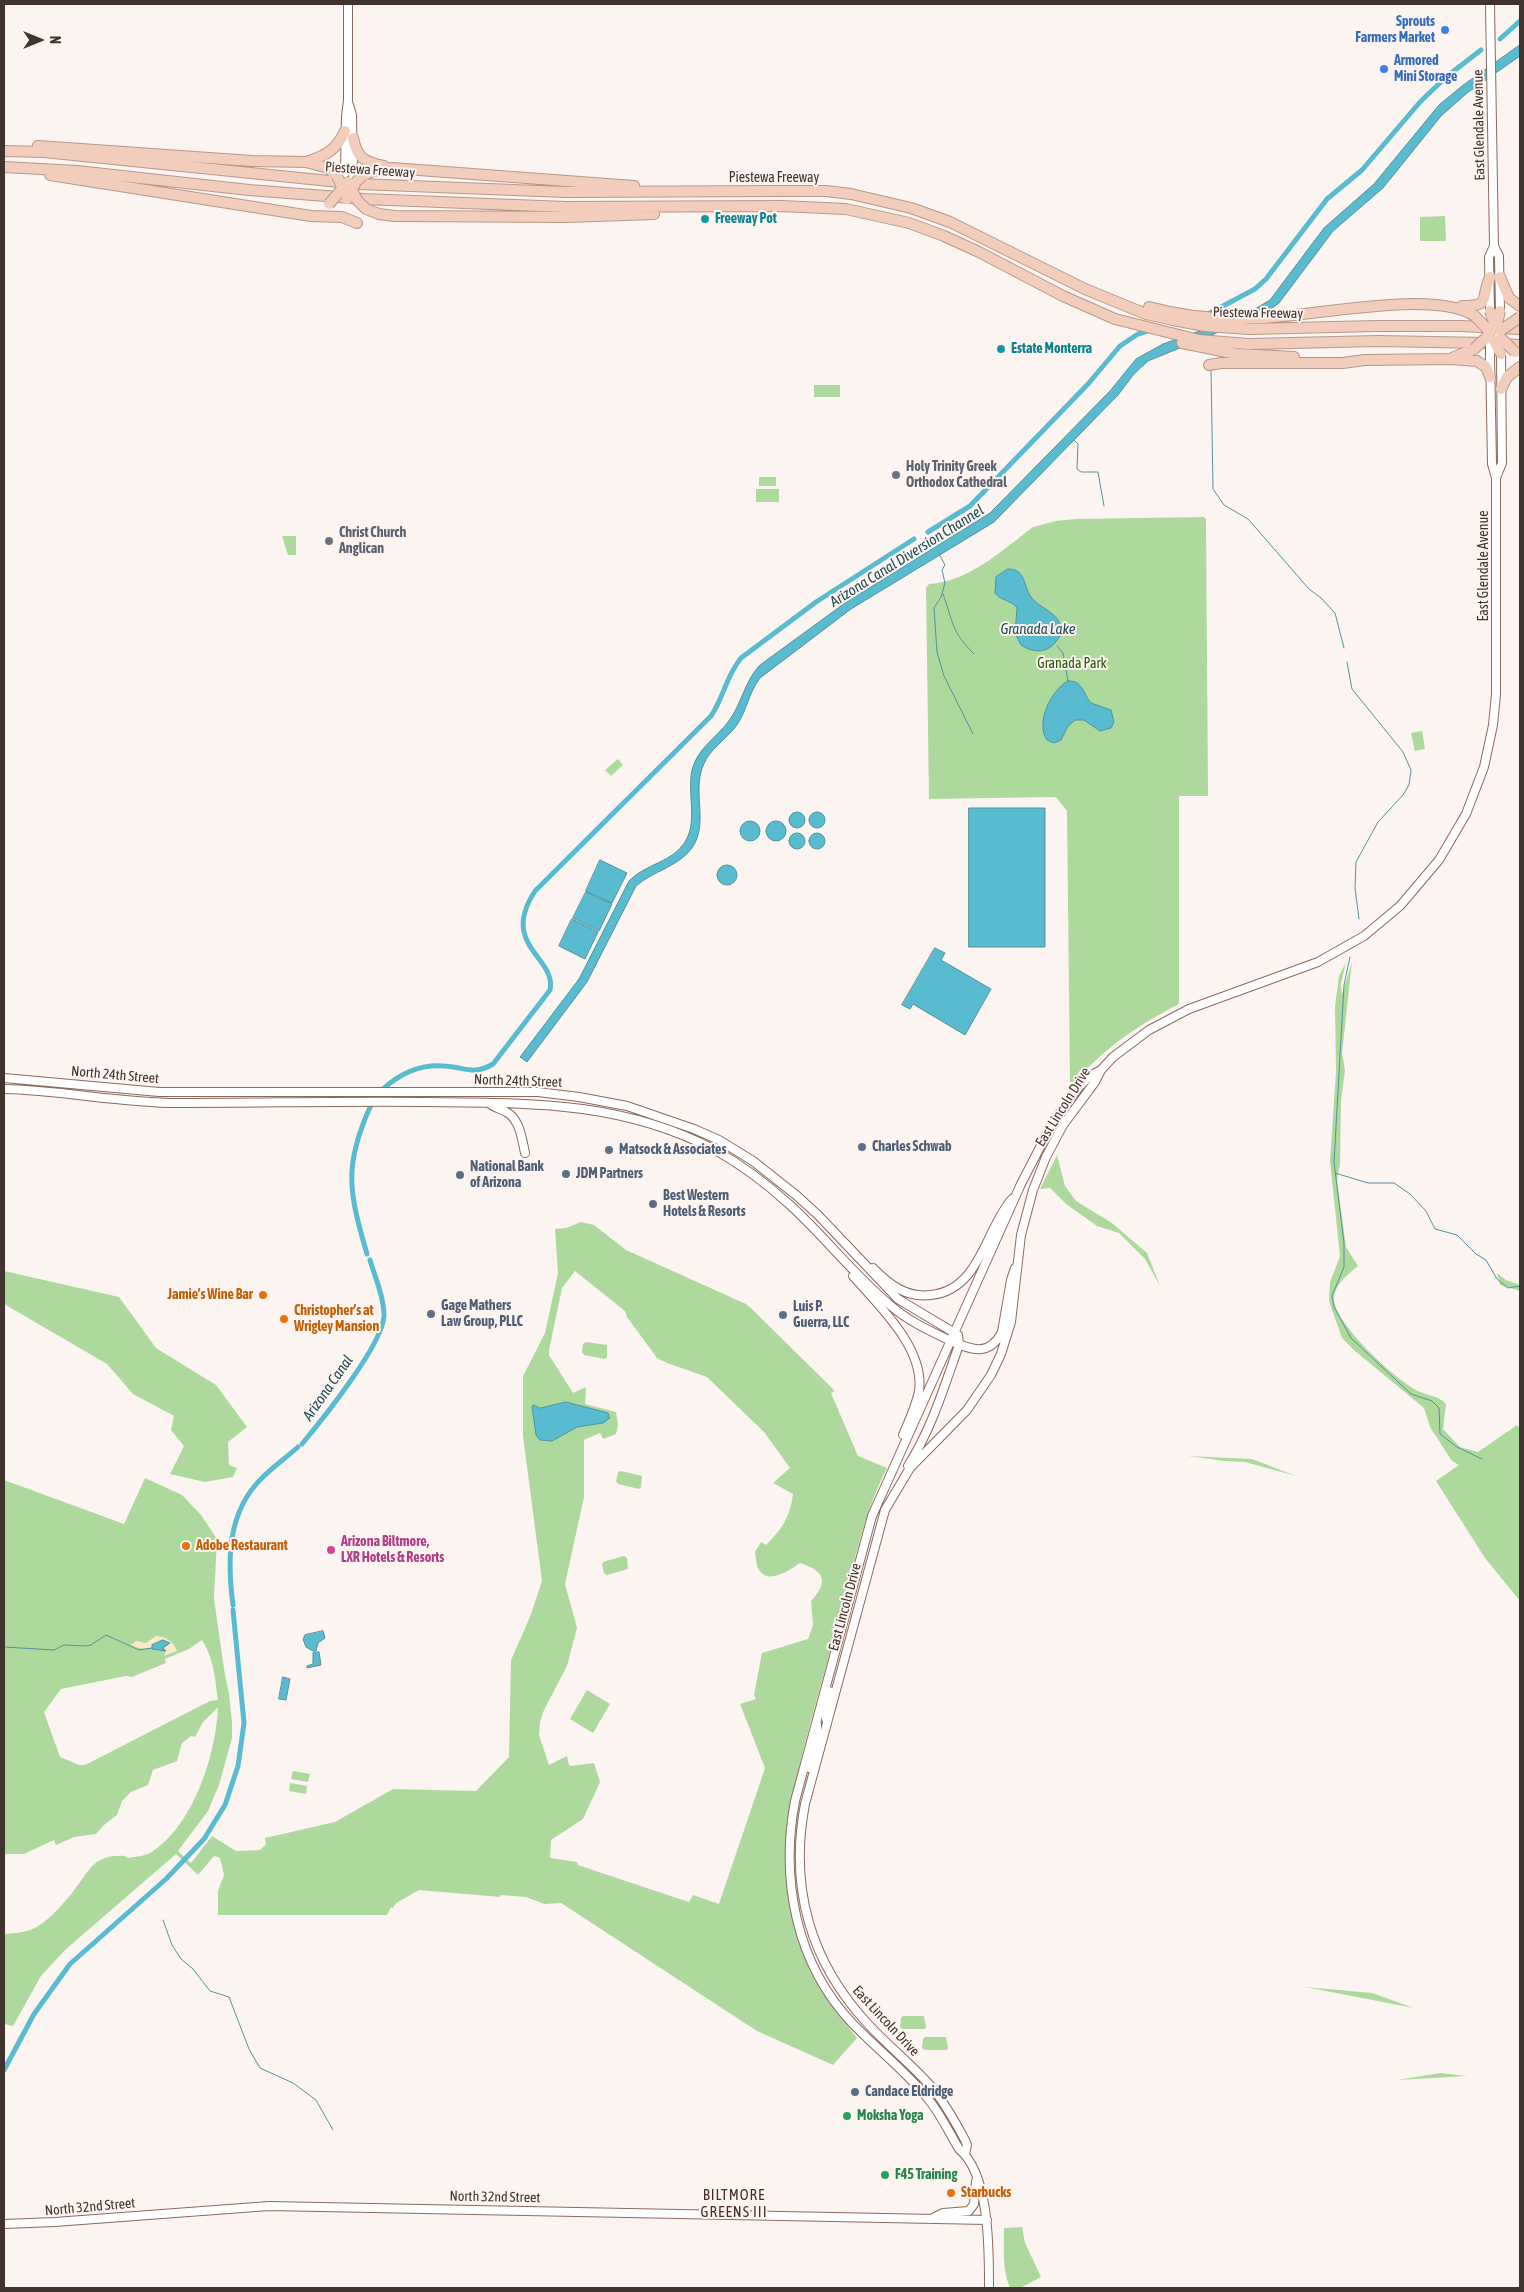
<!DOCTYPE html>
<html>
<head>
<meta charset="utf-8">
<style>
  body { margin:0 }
  #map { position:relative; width:1524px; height:2292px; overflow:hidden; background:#fcf4f1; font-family:"Asap Condensed",sans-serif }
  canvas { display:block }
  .frame { position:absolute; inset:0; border:5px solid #41332d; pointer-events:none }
  .north { position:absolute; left:15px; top:15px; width:50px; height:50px; -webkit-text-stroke:4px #fcf4f1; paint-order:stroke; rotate:90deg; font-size:14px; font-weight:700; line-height:20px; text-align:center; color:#41332d }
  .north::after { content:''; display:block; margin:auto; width:18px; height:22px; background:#41332d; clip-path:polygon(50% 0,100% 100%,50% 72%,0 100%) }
</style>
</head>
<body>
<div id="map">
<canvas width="1524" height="2292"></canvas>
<div class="frame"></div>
<div class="north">N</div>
</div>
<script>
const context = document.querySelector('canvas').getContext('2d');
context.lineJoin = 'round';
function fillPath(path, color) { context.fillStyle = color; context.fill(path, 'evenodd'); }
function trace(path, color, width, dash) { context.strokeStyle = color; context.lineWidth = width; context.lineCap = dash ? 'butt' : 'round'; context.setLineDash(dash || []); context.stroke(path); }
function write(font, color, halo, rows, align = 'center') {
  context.font = font + ' "Asap Condensed",sans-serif'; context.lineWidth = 4; context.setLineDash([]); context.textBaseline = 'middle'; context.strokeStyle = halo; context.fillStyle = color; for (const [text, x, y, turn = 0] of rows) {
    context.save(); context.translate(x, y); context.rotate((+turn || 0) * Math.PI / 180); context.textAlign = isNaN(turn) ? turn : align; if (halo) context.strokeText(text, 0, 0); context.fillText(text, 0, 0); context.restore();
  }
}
const green = new Path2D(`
  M1445 216 1446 241H1420V217Z
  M814 385H840V397H814Z
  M759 477H776V486H759Z
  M756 489H779V502H756Z
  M1204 517 1206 519 1208 796H1179V1004C1140 1024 1104 1048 1075 1082H1070L1067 811 1056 797 929 799 926 588 929 584C970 581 1001 551 1033 527L1056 521 1076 519Z
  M282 536H296V555H288Z
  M1422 731 1425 749 1415 751 1411 733Z
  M618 759 623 765 611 776 605 770Z
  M1346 962 1341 984 1342 994 1352 962 1342 1053 1345 1070 1341 1101 1340 1164 1337 1180 1346 1247 1358 1266C1349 1273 1336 1284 1334 1296 1331 1321 1394 1378 1416 1390 1425 1395 1440 1396 1446 1404L1443 1429 1460 1447 1478 1452 1517 1425 1520 1428V1601L1485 1558 1436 1481 1459 1465 1452 1461 1430 1427 1424 1408 1355 1351 1342 1338 1329 1301 1330 1282 1340 1256 1330 1161 1336 1072 1335 1006 1339 976Z
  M1057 1155 1065 1186 1076 1201 1112 1223 1147 1253 1160 1286 1145 1259 1119 1233 1097 1226 1066 1204 1050 1188 1040 1189Z
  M581 1222 594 1225 626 1250 746 1304 753 1310 835 1391 831 1393 858 1456 887 1468C861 1518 852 1576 836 1630 825 1671 813 1711 803 1751 788 1814 776 1874 798 1937 811 1975 833 2007 857 2038L833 2065 757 2031 561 1903 544 1904 526 1897 501 1895 500 1897 419 1890 396 1903 393 1908 391 1907 387 1915H218V1891L224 1875 220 1858 214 1856 198 1875 176 1854 65 1950 41 1976 13 2026 4 2024V1934C15 1933 28 1933 38 1926 50 1919 63 1904 72 1893 90 1871 92 1854 125 1856L128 1858C134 1857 144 1856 150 1853 193 1827 216 1755 218 1707L203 1722 195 1737 191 1736 182 1743 177 1761 153 1770 148 1785 131 1792 122 1801 117 1815 104 1825 96 1834 74 1837 56 1845 54 1840 24 1854H4V1480L124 1524 145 1478 182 1495 201 1515 217 1539 214 1599 225 1675 229 1693 232 1723V1738L219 1785 208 1811 178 1851 191 1863 212 1836 236 1851 260 1850 266 1844 265 1838 335 1822 393 1789 476 1791 509 1757 511 1660 530 1617 542 1581 523 1436V1376L545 1333 558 1273 555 1229 566 1228ZM575 1271 625 1311 627 1317 657 1358 667 1363 707 1377 764 1432 790 1468 773 1483 793 1494C790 1517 782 1529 766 1545L761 1542 755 1552C756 1557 756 1564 758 1568 766 1586 789 1571 800 1563 825 1571 829 1582 811 1601L813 1625 808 1639 762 1653 754 1695 756 1699 740 1704 765 1768 719 1904 693 1895 689 1902 578 1865 577 1862 550 1858 551 1840 583 1819 600 1782 594 1763 571 1766 569 1765 567 1756 549 1765 539 1735 540 1722 544 1710 567 1666 577 1628 565 1584 584 1497V1440L600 1433 603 1439 616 1434 618 1425 616 1412 585 1404 586 1387 573 1393 549 1355V1350L562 1288ZM202 1640C214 1658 215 1679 218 1700L210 1701 85 1765H79L60 1757 44 1712 61 1689 126 1676 132 1677 166 1663 165 1659 189 1649Z
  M4 1271 119 1297 156 1348 216 1385 247 1427 228 1442 229 1465 237 1468 233 1477 205 1482 170 1474 184 1446 171 1430 174 1416 133 1394 107 1364 4 1304Z
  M1497 1273 1506 1280 1520 1285V1291L1500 1285Z
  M586 1342 607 1345V1357L605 1359 584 1355 582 1352 583 1344Z
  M1188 1456 1252 1459 1296 1476 1245 1462 1225 1461Z
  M621 1471 642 1476 641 1487 639 1489 618 1484 616 1481 618 1472Z
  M624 1556 627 1558 628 1569 607 1575 604 1573 602 1565 603 1562Z
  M587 1690 610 1704 593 1733 570 1719Z
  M293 1771 310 1774 308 1782 291 1779Z
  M290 1783 307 1786 306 1794 289 1791Z
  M1305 1987 1372 1993 1414 2008Z
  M903 2016H924L926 2027 925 2029H903L900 2027 901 2018Z
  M925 2037H946L948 2048 947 2050H925L922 2048 923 2039Z
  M1440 2073 1467 2076 1397 2080Z
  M1022 2227 1025 2243 1041 2277 1020 2288H1010C1002 2269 1004 2249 1004 2228Z`);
const sand = new Path2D(`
  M156 1636C165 1636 174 1642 177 1651L164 1656 166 1650 163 1648 168 1645 162 1641C151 1649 144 1651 131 1645L136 1641 146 1643Z`);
const water = new Path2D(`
  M1520 45V56L1467 93 1441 116 1383 188 1333 231 1279 303 1265 313 1148 361 1134 374 1118 395 994 522 851 609 760 678C749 692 747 710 737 725 727 739 709 749 703 766 692 792 709 824 692 848 678 867 653 871 636 886L587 982 527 1062 520 1057 579 979 629 881C645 864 673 862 685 842 698 821 687 793 692 770 697 749 716 738 728 722 742 704 744 682 760 665L845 603 990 513 1110 391 1136 359 1163 344 1245 315 1270 300 1324 228 1374 184 1439 105 1462 86Z
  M1008 569C1026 569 1023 585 1031 597 1040 610 1065 613 1060 635 1058 641 1052 647 1047 649 1038 653 1028 650 1021 645L1015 633 1017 608C1011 600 1001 601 995 593L996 577Z
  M1068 681C1083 680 1083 694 1091 703L1111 710 1114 722 1111 728 1100 731 1084 720H1075L1068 726 1061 740 1054 743 1047 740C1035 723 1051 690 1068 681Z
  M969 808H1045V947H969Z
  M789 820a8 8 0 1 1 16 0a8 8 0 1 1-16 0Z
  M809 820a8 8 0 1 1 16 0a8 8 0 1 1-16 0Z
  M740 831a10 10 0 1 1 20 0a10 10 0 1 1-20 0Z
  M766 831a10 10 0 1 1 20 0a10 10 0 1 1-20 0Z
  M789 841a8 8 0 1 1 16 0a8 8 0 1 1-16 0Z
  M809 841a8 8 0 1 1 16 0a8 8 0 1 1-16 0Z
  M600 860 627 873 612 903 586 891Z
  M717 875a10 10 0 1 1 20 0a10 10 0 1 1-20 0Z
  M586 892 612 904 599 931 573 918Z
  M572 919 598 932 585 959 559 946Z
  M935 948 945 953 941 960 991 989 965 1035 913 1004 910 1009 902 1005Z
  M566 1402 608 1413 610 1418 603 1423 577 1427 552 1441 540 1440 536 1435 532 1407 533 1405 540 1408Z
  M323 1631 325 1638 318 1643 316 1651H313L306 1647 303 1639 305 1635Z
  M163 1640 170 1643 163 1648 166 1651 152 1649V1645Z
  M319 1652 321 1665 307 1668V1666L313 1664V1653Z
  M283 1677 290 1679 286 1700 279 1699Z`);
const stream = new Path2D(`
  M1211 369 1213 489 1224 505 1248 519 1309 589 1321 598 1335 613 1344 648
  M1074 440 1078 444 1077 469 1081 472H1098L1104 506
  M939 554 945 565 942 570 945 583 941 597 934 608 937 652 944 676 973 734
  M943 594C954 623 950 630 974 654
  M1057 646 1063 653 1068 681
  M1347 662 1352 689 1403 752 1411 770 1409 785 1403 795 1378 822 1356 862 1355 888 1359 919
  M1350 957 1344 985 1334 1162 1344 1243V1267L1332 1296 1334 1307 1351 1338 1411 1394 1432 1401 1439 1408 1440 1434 1457 1447 1482 1459
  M1335 1173 1368 1183H1394L1410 1194 1426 1211 1435 1229 1457 1235 1476 1254 1486 1260 1497 1279 1508 1288 1520 1286
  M4 1647 54 1650 64 1645 86 1646 91 1645 106 1635 139 1650 152 1648
  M163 1920 172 1945 181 1959 193 1969 210 1991 229 1997 249 2049 260 2068 293 2083 316 2100 333 2130`);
const canal = new Path2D(`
  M1500 39 1520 21
  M1208 314 1255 289 1266 279 1327 199 1362 170 1420 102 1446 77 1481 50
  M928 532 970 506 1088 384 1120 346 1138 334 1151 330
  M384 1088C401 1073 421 1064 444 1066 465 1067 473 1076 493 1064L550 990C557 957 499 946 535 891L711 716C724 697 726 676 741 658L816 602 914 539
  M367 1254C349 1192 343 1166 371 1105
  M302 1444C322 1420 383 1344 384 1316 384 1297 375 1277 370 1260
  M233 1605C227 1560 227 1511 263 1477 274 1466 287 1457 298 1447
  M4 2070 34 2014 70 1964 166 1879 204 1839 225 1805 238 1766 244 1723 233 1610`);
const secondary = new Path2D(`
  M1490 4 1494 246 1499 256 1500 311
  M349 105 352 115 353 175
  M345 173 346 116 348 100V4
  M1490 311 1489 257 1494 246
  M1496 478 1502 463 1501 354
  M4 1078 159 1092H538L579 1097 627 1106 694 1129 719 1140 753 1161 796 1195 818 1215 898 1299 958 1335 959 1345C944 1387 932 1428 908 1466
  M4 1089C62 1090 119 1103 178 1103 261 1103 345 1101 428 1102 530 1103 622 1101 715 1150 742 1165 767 1184 790 1205 825 1237 854 1275 890 1305 908 1321 930 1331 951 1341 972 1350 989 1357 1002 1332L1011 1280 1015 1268
  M490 1104C495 1108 502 1109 508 1113 520 1121 522 1139 525 1153
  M873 1268C890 1285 906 1298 931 1295 980 1290 985 1230 1012 1199
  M853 1276C879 1306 925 1348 919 1391 916 1406 909 1421 903 1435
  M826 1719 825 1708 829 1691
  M809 1768 817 1737V1725
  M965 2154 967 2145 965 2140C956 2123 946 2106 935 2091 915 2067 889 2047 868 2024 810 1962 789 1887 805 1804L885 1510 910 1468 967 1410 991 1375 1001 1354 1011 1322 1021 1235 1033 1190 1046 1157 1063 1125 1095 1082 1101 1070
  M931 2219 943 2213 969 2211 974 2204 976 2181
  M4 2224 55 2222 269 2206 987 2220
  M989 2288C989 2251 990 2174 959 2149 949 2132 941 2115 929 2100 907 2072 878 2050 853 2024 796 1964 780 1880 795 1801L872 1516 1021 1184 1052 1124 1078 1088 1090 1076 1101 1070 1113 1057 1149 1030 1189 1009 1318 962 1364 936 1400 906 1439 860 1466 814 1484 767 1493 725 1496 694V478L1492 464 1490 355`);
const motorway = new Path2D(`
  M353 138C357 158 364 162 384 166
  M38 146 252 161 306 162 328 168 337 176
  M4 151 44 152 359 184 565 192 782 191H826L851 194 911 208 950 222 1085 289 1146 314 1173 320 1205 326 1249 329 1377 326H1461L1520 329
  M309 161C327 155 337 149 345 131
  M4 167 77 171 249 190 364 199 566 207 781 206 846 209 909 223 944 236 979 252 1063 296 1115 319 1199 340 1248 344 1378 341 1487 343
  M50 175 311 216 342 217 357 223
  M362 176 373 171 392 168 634 186
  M366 209 379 214 394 216 567 217 654 214
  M1500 277 1509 298 1520 306
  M1462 306C1492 306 1480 299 1490 277
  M1149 307C1185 317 1224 320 1262 318 1314 316 1433 289 1475 316
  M1182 343 1237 354 1294 357
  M1501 344 1520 345
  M1452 358 1474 349
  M1209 365 1221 363H1343L1365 360 1451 359 1477 361 1486 367 1490 377
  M1501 389 1507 377 1520 367`);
const secondaryBridge = new Path2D(`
  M1490 355V334`);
const motorwayBridge = new Path2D(`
  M337 176 345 193
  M348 182 357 200 366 209
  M347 199 356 182 362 176
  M329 204 348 182
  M1490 311 1496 328
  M1475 316 1490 332
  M1496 328 1500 311
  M1500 331 1520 317
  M1501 338 1515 352
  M1494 341 1501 354
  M1474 349 1490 334`);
const markers = [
  [1445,30,5,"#3f7fe0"],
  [1384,69,5,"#3f7fe0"],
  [705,219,5,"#0f9aa8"],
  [1001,349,5,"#0f9aa8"],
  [896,475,5,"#6b7280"],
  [329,541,5,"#6b7280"],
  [862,1147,5,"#5c6f8a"],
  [609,1150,5,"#5c6f8a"],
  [566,1174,5,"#5c6f8a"],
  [460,1175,5,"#5c6f8a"],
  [653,1204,5,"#5c6f8a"],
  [263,1295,5,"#e8710a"],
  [431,1314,5,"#5c6f8a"],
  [783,1315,5,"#5c6f8a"],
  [284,1319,5,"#e8710a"],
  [186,1546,5,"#e8710a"],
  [331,1550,5,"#d1479c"],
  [855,2092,5,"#5c6f8a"],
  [847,2116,5,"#2e9e5b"],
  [885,2175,5,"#2e9e5b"],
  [951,2193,5,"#e8710a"]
];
const shopNames = [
  ["Sprouts",1435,22],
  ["Farmers Market",1435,38],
  ["Armored",1394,61,"left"],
  ["Mini Storage",1394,77,"left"]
];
const streetNames = [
  ["East Glendale Avenue",1479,125,-91],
  ["Piestewa Freeway",370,170,4],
  ["Piestewa Freeway",774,178],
  ["Piestewa Freeway",1258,313,1],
  ["East Glendale Avenue",1484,566,-90],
  ["North 24th Street",115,1075,5],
  ["North 24th Street",518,1081,2],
  ["East Lincoln Drive",1063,1107,-58],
  ["East Lincoln Drive",845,1607,-75],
  ["East Lincoln Drive",886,2021,47],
  ["North 32nd Street",495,2197,1],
  ["North 32nd Street",90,2207,-5]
];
const cultureNames = [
  ["Freeway Pot",715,219],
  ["Estate Monterra",1011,349]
];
const worshipNames = [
  ["Holy Trinity Greek",906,467],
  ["Orthodox Cathedral",906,483],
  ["Christ Church",339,533],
  ["Anglican",339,549]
];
const parkNames = [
  ["Granada Park",1072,664]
];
const serviceNames = [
  ["Charles Schwab",872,1147],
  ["Matsock & Associates",619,1150],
  ["National Bank",470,1167],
  ["of Arizona",470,1183],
  ["JDM Partners",576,1174],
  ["Best Western",663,1196],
  ["Hotels & Resorts",663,1212],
  ["Gage Mathers",441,1306],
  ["Law Group, PLLC",441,1322],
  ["Luis P.",793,1307],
  ["Guerra, LLC",793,1323],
  ["Candace Eldridge",865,2092]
];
const foodNames = [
  ["Jamie’s Wine Bar",253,1295,"right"],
  ["Christopher’s at",294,1311],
  ["Wrigley Mansion",294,1327],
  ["Adobe Restaurant",196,1546],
  ["Starbucks",961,2193]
];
const hotelNames = [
  ["Arizona Biltmore,",341,1542],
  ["LXR Hotels & Resorts",341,1558]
];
const leisureNames = [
  ["Moksha Yoga",857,2116],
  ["F45 Training",895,2175]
];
const waterNames = [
  ["Arizona Canal Diversion Channel",907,556,-32],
  ["Granada Lake",1038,629],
  ["Arizona Canal",328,1388,-55]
];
const neighbourhoodNames = [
  ["BILTMORE",734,2195],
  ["GREENS III",734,2212]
];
fillPath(green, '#aed99d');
fillPath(sand, '#f6ecc7');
fillPath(water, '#59bbcf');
trace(water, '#52929e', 1);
trace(stream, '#52929e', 1);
trace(canal, '#59bbcf', 5);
trace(secondary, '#8b6a5e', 10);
trace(motorway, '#b59789', 12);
trace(secondary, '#fff', 8);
trace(motorway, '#f3cdbb', 10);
trace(secondaryBridge, '#8b6a5e', 10, []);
trace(motorwayBridge, '#b59789', 12, []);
trace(secondaryBridge, '#fff', 8);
trace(motorwayBridge, '#f3cdbb', 10);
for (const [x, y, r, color] of markers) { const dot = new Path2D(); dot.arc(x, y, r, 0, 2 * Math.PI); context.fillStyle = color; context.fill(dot); trace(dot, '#fcf4f1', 2); }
write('bold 14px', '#366cbe', '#fcf4f1', shopNames, 'right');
write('14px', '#41332d', '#fcf4f1', streetNames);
write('bold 14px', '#0d838f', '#fcf4f1', cultureNames, 'left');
write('bold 14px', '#5b616d', '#fcf4f1', worshipNames, 'left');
write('14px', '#265b01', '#fcf4f1', parkNames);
write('bold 14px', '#4e5e75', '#fcf4f1', serviceNames, 'left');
write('bold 14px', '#c56008', '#fcf4f1', foodNames, 'left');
write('bold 14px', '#b23c85', '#fcf4f1', hotelNames, 'left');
write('bold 14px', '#27864d', '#fcf4f1', leisureNames, 'left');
write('italic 15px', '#204c55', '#fcf4f1', waterNames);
context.letterSpacing = '1px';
write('15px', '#4a2d22', '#fcf4f1', neighbourhoodNames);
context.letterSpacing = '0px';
</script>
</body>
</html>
